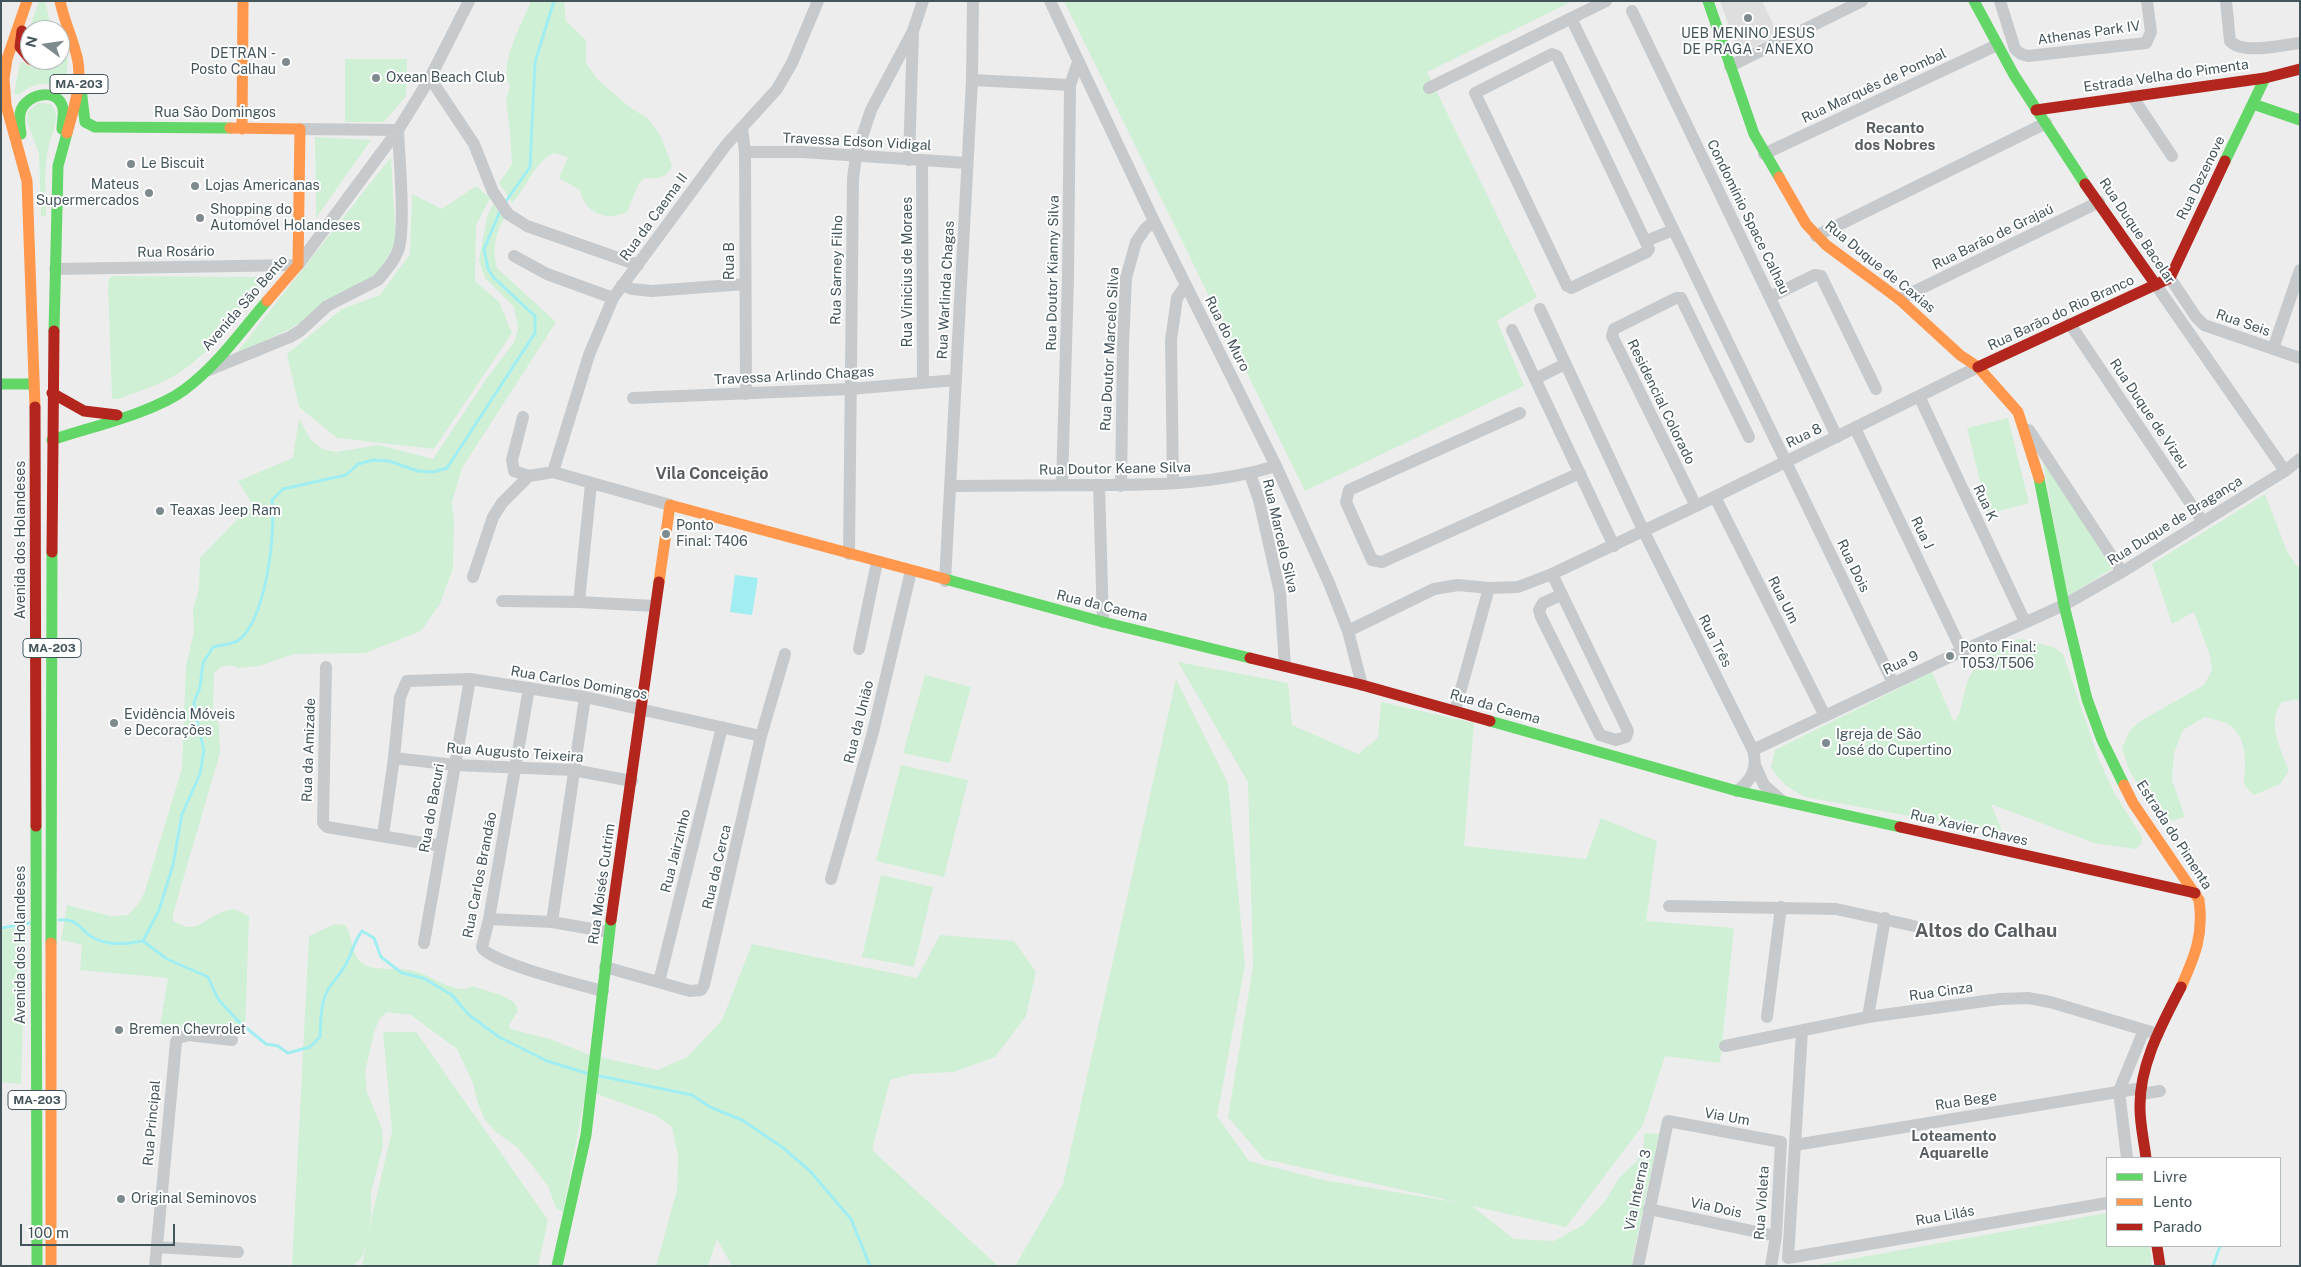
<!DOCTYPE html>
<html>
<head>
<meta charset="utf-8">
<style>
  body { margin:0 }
  #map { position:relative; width:2301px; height:1267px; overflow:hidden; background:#eeeded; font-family:"Public Sans",sans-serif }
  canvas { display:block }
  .frame { position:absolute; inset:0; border:2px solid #43545b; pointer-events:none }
  .legend { position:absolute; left:2106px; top:1157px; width:175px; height:90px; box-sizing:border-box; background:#fff; border:1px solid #b4bbbd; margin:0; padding:6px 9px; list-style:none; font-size:15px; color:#43545b }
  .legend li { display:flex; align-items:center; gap:10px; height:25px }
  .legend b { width:25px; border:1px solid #b4bbbd }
  .north { position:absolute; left:20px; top:20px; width:50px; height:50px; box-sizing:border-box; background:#fff; border:1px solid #b4bbbd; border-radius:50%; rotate:284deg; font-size:14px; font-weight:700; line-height:20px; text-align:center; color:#43545b }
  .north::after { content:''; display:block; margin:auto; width:18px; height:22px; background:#7f8a8e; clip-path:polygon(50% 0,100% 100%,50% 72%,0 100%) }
  .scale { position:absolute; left:20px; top:1224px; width:155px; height:22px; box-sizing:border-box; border:2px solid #43545b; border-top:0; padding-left:6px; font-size:15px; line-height:18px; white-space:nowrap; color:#43545b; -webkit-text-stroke:4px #fff; paint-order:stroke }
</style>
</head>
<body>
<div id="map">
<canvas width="2301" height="1267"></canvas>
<div class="frame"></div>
<ul class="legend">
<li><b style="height:6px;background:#63d668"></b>Livre</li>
<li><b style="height:6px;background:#ff974d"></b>Lento</li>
<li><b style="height:6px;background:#b3261e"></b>Parado</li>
</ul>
<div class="north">N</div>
<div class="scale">100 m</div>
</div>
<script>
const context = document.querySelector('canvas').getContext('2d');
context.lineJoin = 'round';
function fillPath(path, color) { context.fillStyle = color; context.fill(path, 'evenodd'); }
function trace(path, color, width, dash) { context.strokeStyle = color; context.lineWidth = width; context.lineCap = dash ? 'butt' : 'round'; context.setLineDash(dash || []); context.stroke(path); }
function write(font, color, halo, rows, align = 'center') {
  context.font = font + ' "Public Sans",sans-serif'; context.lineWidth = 4; context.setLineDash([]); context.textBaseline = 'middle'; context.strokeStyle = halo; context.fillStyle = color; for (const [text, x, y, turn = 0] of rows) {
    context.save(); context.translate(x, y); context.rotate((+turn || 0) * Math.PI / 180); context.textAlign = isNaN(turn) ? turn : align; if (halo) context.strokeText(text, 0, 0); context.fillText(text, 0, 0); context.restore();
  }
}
const education = new Path2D(`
  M1720 1H1762L1778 34 1739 54Z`);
const green = new Path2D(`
  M39 1H45L52 30H30V48L28 33Z
  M531 1H564L566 21 586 40V63L598 80 632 109 648 118 660 135 672 165C668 178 657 179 645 178L639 183 627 212C605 222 585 213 580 190L559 178 568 157 554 153C532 164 528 187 512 203L499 183 512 164 510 131 506 101 510 86C498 63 522 25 531 1Z
  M1064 1H1573L1427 72 1537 297 1497 321 1524 386 1305 491Z
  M66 58H68L65 91C44 82 37 80 19 95L14 94 20 63 22 62C39 72 51 72 66 58Z
  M345 59H407L406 96 384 122H345Z
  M39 103 51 104C62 117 52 132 49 145 43 168 46 194 46 216H41L39 154 27 121 28 111Z
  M315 137 371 140 316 218Z
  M391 157 396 243 376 275 292 328 235 355Z
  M476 186 490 198 476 225 475 281 499 302 512 333 434 449 337 438 299 407 287 354 342 309 380 295 410 254 412 194 442 209Z
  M493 204 504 218C495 235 492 249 497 268L556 322 462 468 452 502 454 521 453 568 440 604 421 631 365 653 294 654 259 666 239 668 230 665 221 667 214 673 213 709 219 726 220 753 173 914V921C196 934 199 923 218 914 223 911 229 910 234 909L249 916 245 1034 160 1026 168 978 80 970 82 945 61 940 67 905 111 916 128 915 139 903 145 891 182 768 186 665 194 633 193 610 199 588 200 558 252 504 238 481 293 458 299 419 311 440 322 449 336 452 379 445 433 459 487 378 515 341 518 328 514 307 485 278 479 260 487 217Z
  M112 276 258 277 259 285C233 318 208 359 168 379 153 387 134 393 118 399H112L108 286 109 279Z
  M2008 418 2029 503 1988 514 1967 428Z
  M2043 461 2113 568 2067 597Z
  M2265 494 2287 551 2297 566H2300V699L2282 702C2266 721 2281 750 2289 771L2280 784 2254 795C2238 782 2246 779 2245 764 2245 750 2242 735 2231 726 2224 721 2213 719 2205 717L2183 730 2174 753 2172 780 2185 817 2162 823 2129 770 2122 748 2130 730 2142 720 2204 685 2212 670 2210 656 2194 612 2172 624 2152 564Z
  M2021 639 2053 647 2063 654 2099 760 2115 794 2142 837 2141 844 2136 849 2094 843 1991 804 2003 833 1805 797C1790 790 1779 781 1771 767L1775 750 1932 672 1954 722C1964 709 1962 693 1969 678 1978 660 2002 643 2021 639Z
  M1178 662 1288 683 1292 725 1358 754 1378 738 1381 702 1474 723 1464 846 1586 859 1601 818 1657 841 1646 921 1734 928 1720 1063 1665 1056 1643 1125 1566 1227 1472 1206 1514 1239 1554 1241 1583 1225 1606 1200 1619 1178 1638 1160 1643 1148 1645 1133 1659 1134 1631 1266H1015L1063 1184 1176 679 1228 783 1245 965 1217 1116 1249 1161 1323 1180 1461 1203 1264 1159 1228 1117 1253 967 1248 782Z
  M925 675 971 687 950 763 903 753Z
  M901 765 968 780 944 877 876 861Z
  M881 875 933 887 914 967 862 957Z
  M335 924 345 925C354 937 350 958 365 965 376 971 404 967 418 972 433 977 458 996 472 986L501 995 515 1003 518 1011 509 1025 510 1029 550 1039 590 1055 658 1070 687 1057 722 1020 752 944 917 978 940 935 1014 941 1036 972 1026 1016 995 1057 954 1072 912 1074 890 1080 872 1150 998 1266H732L717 1239 708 1266H656L677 1190 678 1156 672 1127 655 1115 586 1090 563 1212 556 1208 548 1186 531 1164 518 1148 496 1132 485 1120 478 1104 473 1083 457 1049 411 1015 387 1012 380 1018 374 1032 365 1072 367 1092 382 1129 383 1146 371 1192V1216L368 1233 392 1131 383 1032H416L548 1220 538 1266H362L366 1245 362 1257 353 1266H292L309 936Z
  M26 926 21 1084 1 1082V930Z
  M2107 1213V1246H2150L2152 1266H1812Z`);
const water = new Path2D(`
  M735 575 758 578 752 615 730 612Z`);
const stream = new Path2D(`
  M504 204 530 167 535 62 554 1
  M59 920C78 918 79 929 92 937 107 946 126 944 143 941L159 910 173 865 182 814 200 774 204 750 195 714 194 702 200 687 203 663 213 647C220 645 234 644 239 640 266 618 276 534 272 500L283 489 346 475 358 464 373 460 389 461 418 471 433 472 447 468 535 333V316L494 278 488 269 484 249 501 209
  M1 928 30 923
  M143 941 167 959 208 977 218 999 238 1021 266 1044 278 1046 288 1053 310 1047 320 1037C321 1021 320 1002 329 988 335 979 342 972 347 962 353 951 354 941 362 931L374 938 381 957 402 973 423 978 452 995 469 1015 499 1037 547 1061 589 1074
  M600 1076 692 1095 710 1107 742 1120 782 1147 809 1170 851 1219 870 1266
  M2213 1266 2220 1246`);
const street = new Path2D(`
  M1050 1 1154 221 1276 466 1329 583 1348 631 1362 685
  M2000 1 2015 49 2021 54 2028 56 2146 43 2151 32 2147 1
  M2226 1 2230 41C2242 55 2282 45 2300 43
  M1632 11 1837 437
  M1571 18 1893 683
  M1552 54 1557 56 1649 249 1647 252 1571 288 1567 286 1475 93Z
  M1730 66 1862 1
  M430 78 474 144 493 192 508 214 527 226 638 265
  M972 80 1070 85
  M1429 88 1606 1
  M2132 96 2172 156
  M742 128 745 152 746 394
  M300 129 398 130
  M745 152H802L967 163
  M1764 154 1997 45
  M909 160 913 32
  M922 161 923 383
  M1816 236 2046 123
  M1646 241 1673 230
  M514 256 547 274 613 298
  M55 269 298 265 398 130 430 78 469 1
  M2170 278 2196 317 2204 325 2300 358
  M622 285 632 289 652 291 745 284
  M2156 285 2285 471
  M1770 297 1815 275 1821 276 1876 389
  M1899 299 2099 202
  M1540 309 1644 532 1753 750C1758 768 1752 780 1737 791
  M2070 324 2203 522
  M1512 330 1614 546
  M2273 349 2300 270
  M209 370 290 337 300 331 327 306 378 280C385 272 394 261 398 251 406 229 399 157 398 130
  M1535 379 1565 364
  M1919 396 2025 622
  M633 398 850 389 956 380
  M1520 413 1349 490 1346 502 1372 560 1382 562 1580 473
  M523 417 512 460 514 471 529 476 553 472 670 505
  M1855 428 1962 651
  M2029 430 2122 572
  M553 472 589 355 613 298 726 145 777 89 792 63 818 1
  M1250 474 1259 500 1280 593 1285 666
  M1173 483 1171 340 1177 298 1186 285
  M1062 485 1068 278 1070 85 1078 62
  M1099 485 1103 622
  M952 486C1000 486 1048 485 1096 485 1157 485 1217 484 1276 466
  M1121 486 1123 345 1126 278 1136 242 1145 229 1154 221
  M1715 497 1825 716
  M1696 506 1612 336 1614 329 1676 298H1681L1749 437
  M849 554 853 179 856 155 871 110 913 31 923 1
  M1552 574 1628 731 1626 737 1616 740 1600 735 1541 617 1539 610 1543 603 1561 595
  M473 577 493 517 502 503 529 476
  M945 581 972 80 973 1
  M502 601 579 602 655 606
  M579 602 591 484
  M1348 631 1434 589 1458 585 1489 588 1518 587 1552 574 1696 506 1978 367
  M859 649 877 562
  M326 667 323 823 327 827 441 846
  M529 688 489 919 482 947C487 962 584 986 603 991
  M1455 711 1489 588
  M1753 750 1962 651 2064 605 2122 572 2285 471 2300 459
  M394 758 455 765 573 770 632 781
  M1755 765 1764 785 1781 800
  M383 835 394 758 400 697 407 681 470 679 585 697 761 736
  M831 879 873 732 911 571
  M1669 906 1836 909 1914 926
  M489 919 552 922 609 932
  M552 922 585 697
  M424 943 470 679
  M605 967 690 991 701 990 704 985 761 736 785 654
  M659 982 722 727
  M1767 1017 1781 907
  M1868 1017 1885 918
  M1802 1031 1788 1258 2107 1203
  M1725 1046 1868 1017 2000 999 2028 998 2050 1002 2158 1034
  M2141 1094 2160 1091
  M1795 1145 2142 1088
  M2127 1158 2119 1091 2144 1030
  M1649 1209 1776 1236
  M157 1247 238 1252
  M155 1266 176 1042 178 1038 188 1035 232 1040
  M1638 1266 1668 1121 1781 1142 1776 1236 1771 1266`);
const fast = new Path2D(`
  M1708 1 1754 134 1779 177
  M1974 1 2014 75 2085 184
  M81 89 85 122 95 127 230 128
  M2253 104 2300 120
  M21 134C20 126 18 118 21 110 27 95 54 87 62 105 65 112 62 122 62 129
  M2225 161 2265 78
  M54 331 58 166 67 133
  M1 384H34
  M52 440C90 427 153 413 184 390 217 366 241 331 267 301
  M2039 478 2064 605 2087 699 2102 740 2124 785
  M945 579 1103 622 1250 658
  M1490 721 1737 791 1900 827
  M36 826 37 1266
  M51 943 52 552
  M557 1266 586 1135 611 920`);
const slow = new Path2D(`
  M27 1 7 59 4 79 6 105 27 181 35 407
  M60 1C64 20 71 35 76 53 84 79 74 108 67 133
  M31 60H47
  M230 128 300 129 298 265 267 301
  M242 129 243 1
  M1779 177 1806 224 1826 245 1899 299 1960 355 1978 367 2018 412 2039 478
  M659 582 670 505 945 579
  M2124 785 2133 803 2199 900C2204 934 2195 956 2181 987
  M51 1266V943`);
const jam = new Path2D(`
  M22 31 20 47 30 59
  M2036 110 2265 78 2300 69
  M2085 184 2156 285
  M1978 367 2170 278 2225 161
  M52 393 84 411 117 415
  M35 407 36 826
  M52 552 54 331
  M1250 658 1362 685 1490 721
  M1900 827 2195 893
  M611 920 659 582
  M2146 1158C2144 1141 2140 1125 2140 1108 2139 1065 2162 1024 2181 987
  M2157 1246 2160 1266`);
const markers = [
  [1748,18,5,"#7f8a8e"],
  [286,62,5,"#7f8a8e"],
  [376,78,5,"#7f8a8e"],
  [131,164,5,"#7f8a8e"],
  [195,186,5,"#7f8a8e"],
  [149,193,5,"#7f8a8e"],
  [200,218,5,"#7f8a8e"],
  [160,511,5,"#7f8a8e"],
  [666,534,5,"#7f8a8e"],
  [1950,656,5,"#7f8a8e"],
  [114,723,5,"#7f8a8e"],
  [1826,743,5,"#7f8a8e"],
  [119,1030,5,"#7f8a8e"],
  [121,1199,5,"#7f8a8e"]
];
const shields = [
  [79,84,58],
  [52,648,58],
  [37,1100,58]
];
const shieldNames = [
  ["MA-203",79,84],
  ["MA-203",52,648],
  ["MA-203",37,1100]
];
const streetNames = [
  ["Athenas Park IV",2089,33,-8],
  ["Estrada Velha do Pimenta",2166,76,-8],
  ["Rua Marquês de Pombal",1874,86,-25],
  ["Rua São Domingos",215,113],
  ["Travessa Edson Vidigal",857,142,3],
  ["Rua Dezenove",2201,178,-64],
  ["Rua da Caema II",654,217,-54],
  ["Condomínio Space Calhau",1748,217,64],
  ["Rua Duque Bacelar",2137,231,56],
  ["Rua Barão de Grajaú",1993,237,-26],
  ["Rua Rosário",176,252,-1],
  ["Rua B",730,261,-90],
  ["Rua Duque de Caxias",1880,267,39],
  ["Rua Sarney Filho",837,270,-89],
  ["Rua Vinicius de Moraes",908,272,-90],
  ["Rua Doutor Kianny Silva",1053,273,-89],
  ["Rua Warlinda Chagas",946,290,-87],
  ["Avenida São Bento",245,303,-49],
  ["Rua Barão do Rio Branco",2061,313,-25],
  ["Rua Seis",2243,323,19],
  ["Rua do Muro",1227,334,63],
  ["Rua Doutor Marcelo Silva",1110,349,-87],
  ["Travessa Arlindo Chagas",794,376,-3],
  ["Residencial Colorado",1661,402,64],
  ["Rua Duque de Vizeu",2149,414,56],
  ["Rua 8",1804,436,-26],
  ["Rua Doutor Keane Silva",1115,469,-1],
  ["Rua K",1985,503,65],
  ["Rua Duque de Bragança",2175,521,-32],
  ["Rua J",1922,533,64],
  ["Rua Marcelo Silva",1280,536,77],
  ["Avenida dos Holandeses",21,540,-90],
  ["Rua Dois",1853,566,64],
  ["Rua Um",1783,600,63],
  ["Rua da Caema",1102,606,14],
  ["Rua Três",1715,641,63],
  ["Rua 9",1901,663,-26],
  ["Rua Carlos Domingos",579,683,10],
  ["Rua da Caema",1495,707,16],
  ["Rua da União",859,722,-76],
  ["Rua da Amizade",309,750,-88],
  ["Rua Augusto Teixeira",515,753,4],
  ["Rua do Bacuri",432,808,-80],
  ["Rua Xavier Chaves",1969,828,13],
  ["Estrada do Pimenta",2174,835,57],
  ["Rua Jairzinho",676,851,-76],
  ["Rua da Cerca",717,867,-77],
  ["Rua Carlos Brandão",480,875,-79],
  ["Rua Moisés Cutrim",602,884,-82],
  ["Avenida dos Holandeses",21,945,-90],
  ["Rua Cinza",1941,992,-8],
  ["Rua Bege",1966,1101,-9],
  ["Via Um",1727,1117,10],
  ["Rua Principal",152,1123,-85],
  ["Via Interna 3",1638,1190,-78],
  ["Rua Violeta",1762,1203,-86],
  ["Via Dois",1716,1208,12],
  ["Rua Lilás",1945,1216,-10]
];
const poiNames = [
  ["UEB MENINO JESUS",1748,34,"center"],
  ["DE PRAGA - ANEXO",1748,50,"center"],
  ["DETRAN -",276,54,"right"],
  ["Posto Calhau",276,70,"right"],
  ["Oxean Beach Club",386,78],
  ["Le Biscuit",141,164],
  ["Mateus",139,185,"right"],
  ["Supermercados",139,201,"right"],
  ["Lojas Americanas",205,186],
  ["Shopping do",210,210],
  ["Automóvel Holandeses",210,226],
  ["Teaxas Jeep Ram",170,511],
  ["Ponto",676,526],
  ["Final: T406",676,542],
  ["Ponto Final:",1960,648],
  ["T053/T506",1960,664],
  ["Evidência Móveis",124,715],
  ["e Decorações",124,731],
  ["Igreja de São",1836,735],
  ["José do Cupertino",1836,751],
  ["Bremen Chevrolet",129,1030],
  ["Original Seminovos",131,1199]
];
const neighbourhoodNames = [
  ["Recanto",1895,128],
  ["dos Nobres",1895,145],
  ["Loteamento",1954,1136],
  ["Aquarelle",1954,1153]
];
const quarterNames = [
  ["Vila Conceição",712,474]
];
const districtNames = [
  ["Altos do Calhau",1986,931]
];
fillPath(education, '#dfdedf');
fillPath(green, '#cff0d5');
fillPath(water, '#a0eef1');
trace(stream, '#a0eef1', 3);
trace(street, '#c7cacc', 12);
trace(fast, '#63d668', 11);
trace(slow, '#ff974d', 11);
trace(jam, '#b3261e', 11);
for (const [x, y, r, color] of markers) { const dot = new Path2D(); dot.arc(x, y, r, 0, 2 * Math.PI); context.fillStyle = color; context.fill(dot); trace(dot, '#fff', 2); }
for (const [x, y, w] of shields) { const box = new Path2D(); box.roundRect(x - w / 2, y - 9.5, w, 19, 4); context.fillStyle = '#fff'; context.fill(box); trace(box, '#43545b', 1); }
write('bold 12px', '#43545b', null, shieldNames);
write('14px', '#43545b', '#fff', streetNames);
write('14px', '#43545b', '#fff', poiNames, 'left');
write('bold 15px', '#585e62', '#fff', neighbourhoodNames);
write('bold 16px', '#585e62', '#fff', quarterNames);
write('bold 19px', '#585e62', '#fff', districtNames);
</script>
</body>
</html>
